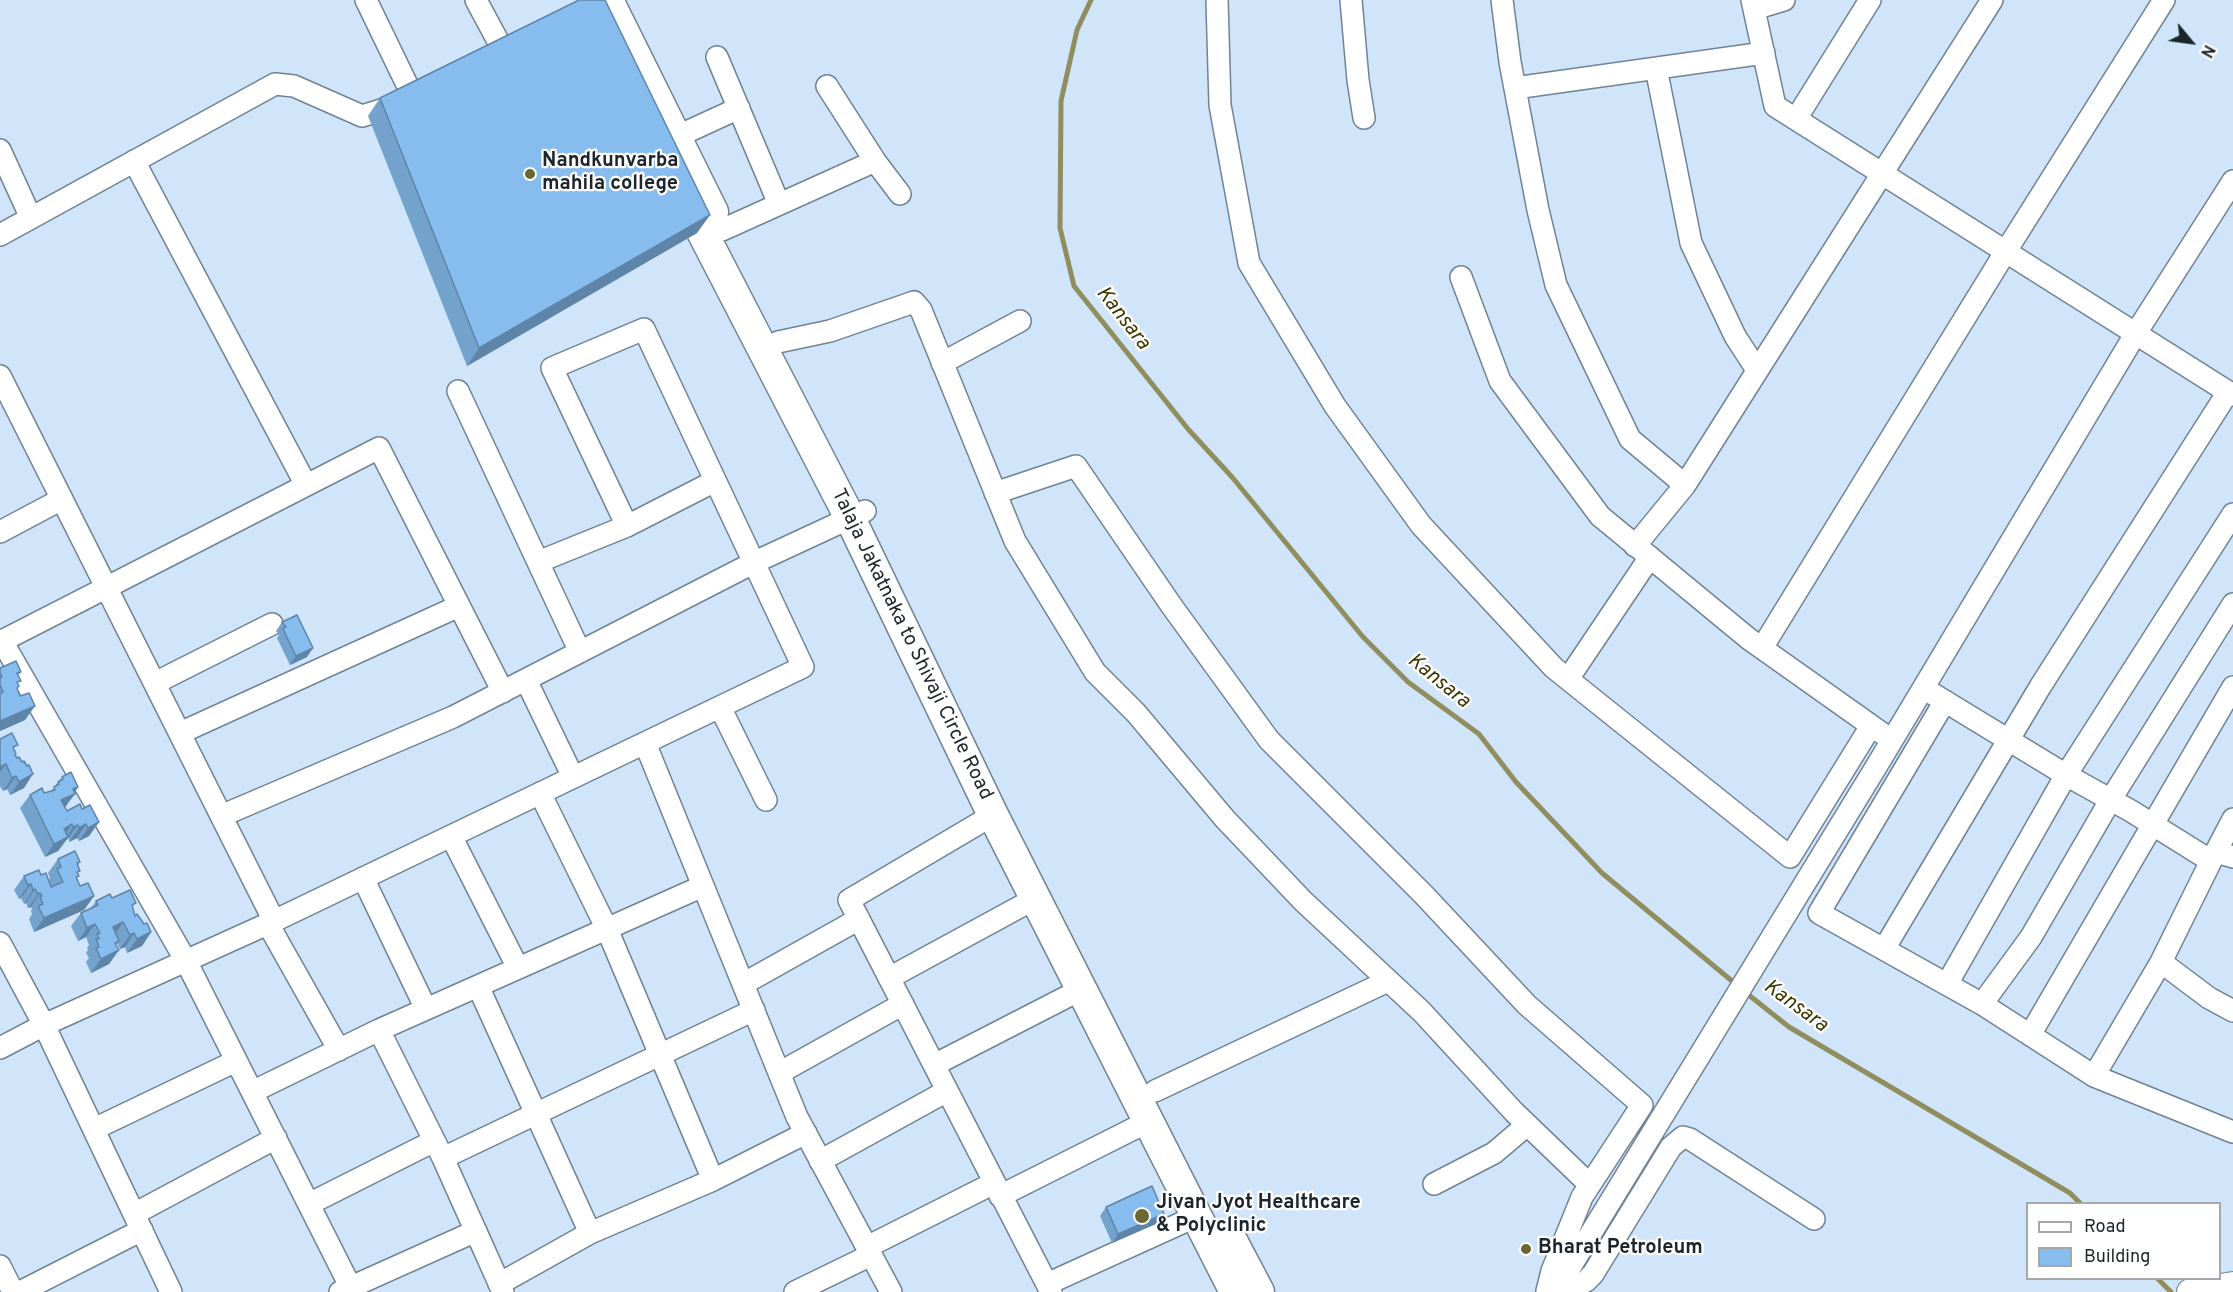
<!DOCTYPE html>
<html>
<head>
<meta charset="utf-8">
<style>
  body { margin:0 }
  #map { position:relative; width:2233px; height:1292px; overflow:hidden; background:#d0e5f9; font-family:Overpass,sans-serif }
  canvas { display:block }
  .legend { position:absolute; left:2026px; top:1202px; width:195px; height:78px; box-sizing:border-box; background:#fff; border:2px solid #a5a8ab; margin:0; padding:8px 10px; list-style:none; font-size:18px; color:#1d252c }
  .legend li { display:flex; align-items:center; gap:12px; height:30px }
  .legend b { width:30px; border:2px solid #a5a8ab }
  .north { position:absolute; left:2161px; top:12px; width:60px; height:60px; -webkit-text-stroke:4px #fff; paint-order:stroke; rotate:119deg; font-size:16px; font-weight:700; line-height:24px; text-align:center; color:#1d252c }
  .north::after { content:''; display:block; margin:auto; width:21px; height:27px; background:#1d252c; clip-path:polygon(50% 0,100% 100%,50% 72%,0 100%) }
</style>
</head>
<body>
<div id="map">
<canvas width="2233" height="1292"></canvas>
<ul class="legend">
<li><b style="height:8px;background:#fff"></b>Road</li>
<li><b style="height:16px;background:#86bcee"></b>Building</li>
</ul>
<div class="north">N</div>
</div>
<script>
const context = document.querySelector('canvas').getContext('2d');
context.lineJoin = 'round';
function trace(path, color, width, dash) { context.strokeStyle = color; context.lineWidth = width; context.lineCap = dash ? 'butt' : 'round'; context.setLineDash(dash || []); context.stroke(path); }
function fillPath(path, color) { context.fillStyle = color; context.fill(path, 'evenodd'); }
function write(font, color, halo, rows, align = 'center') {
  context.font = font + ' Overpass,sans-serif'; context.lineWidth = 4.5; context.setLineDash([]); context.textBaseline = 'middle'; context.strokeStyle = halo; context.fillStyle = color; for (const [text, x, y, turn = 0] of rows) {
    context.save(); context.translate(x, y); context.rotate((+turn || 0) * Math.PI / 180); context.textAlign = isNaN(turn) ? turn : align; if (halo) context.strokeText(text, 0, 0); context.fillText(text, 0, 0); context.restore();
  }
}
const stream = new Path2D(`
  M1091 0 1077 30 1061 101 1060 228 1074 286 1188 429 1232 477 1363 637 1408 682 1479 734 1516 782 1602 873 1738 986
  M1745 992 1789 1027 2070 1193 2081 1204
  M2157 1278 2171 1292`);
const minor = new Path2D(`
  M366 0 414 99
  M476 0 505 54
  M1217 0 1220 105 1249 263 1335 406 1421 525 1554 668 1790 857 1871 726
  M1351 0 1358 80 1364 118
  M1502 0 1510 62 1538 210 1556 285 1630 439 1685 485
  M1752 0 1775 106 2233 395
  M1754 9 1784 0
  M717 57 779 204
  M1656 68 1691 243 1735 336 1757 370
  M827 86 875 161 900 194
  M1515 88 1764 53
  M1796 119 1870 0
  M676 137 739 108
  M0 150 31 218
  M134 161 306 485
  M722 230 875 161
  M0 235 275 84 294 86 362 116 394 106
  M1461 277 1500 381 1600 516 1749 639 1883 734
  M778 342 830 331 914 302 921 310 1015 541 1095 672 1136 713 1225 819 1303 901 1422 1012 1514 1112 1590 1185
  M942 363 1020 321
  M0 376 274 921
  M458 391 580 652
  M995 493 1076 466 1171 605 1269 740 1424 895 1527 1005 1642 1105 1582 1197 1552 1271 1547 1291
  M627 526 715 481
  M0 532 62 499
  M1635 546 1685 485 1992 0
  M2 641 186 961 353 1292
  M0 642 379 448 503 692
  M1762 648 2006 251 2164 0
  M1568 679 1650 557
  M526 680 573 777
  M155 683 272 624
  M1933 694 2066 775 2131 811 2211 861 2233 819
  M1945 701 1819 913 1982 1004 2094 1076 2161 962 2211 861
  M720 707 766 800
  M180 733 459 606
  M645 743 797 1117 891 1292
  M993 815 849 900 1051 1292
  M221 816 453 717 753 563 865 511
  M451 836 518 968
  M2216 852 2233 857
  M363 878 426 1009
  M268 924 339 1050
  M0 943 44 1025 171 1292
  M1884 949 2040 687 2228 392
  M2161 962 2209 998 2233 1011
  M889 978 1036 898
  M743 984 859 919
  M1947 984 2066 775 2233 514
  M478 986 590 1233
  M1982 1004 2031 937 2111 799 2233 604
  M2030 1035 2233 687
  M0 1048 44 1025 274 921 803 667 644 329 552 368 627 526 538 562
  M934 1065 1082 989
  M779 1073 903 1004
  M2094 1076 2233 1132
  M1155 1091 1388 981
  M252 1092 379 1030
  M94 1129 236 1061
  M443 1158 379 1030 703 886
  M820 1161 947 1091
  M713 1180 806 1133
  M1434 1184 1494 1153 1527 1125
  M1000 1196 1149 1121
  M309 1204 434 1141
  M134 1214 276 1138
  M867 1247 994 1183
  M0 1266 13 1292
  M499 1284 590 1233 713 1180 607 929 540 793
  M1047 1284 1197 1216
  M20 1292 142 1230
  M340 1292 476 1231
  M503 1292 443 1158 754 1010
  M795 1292 871 1255
  M1555 1292 1876 767 2136 333 2233 181
  M1567 1292 1586 1281 1593 1274 1671 1147 1683 1137 1690 1139 1814 1219`);
const major = new Path2D(`
  M2190 1292 2233 1285`);
const highway = new Path2D(`
  M608 0 713 212
  M682 193 850 518 993 815 1235 1292
  M1229 1235 1259 1292`);
const wall = new Path2D(`
  M380 98 697 233 467 366 368 116Z
  M282 622 307 657 290 665 277 638 279 635 276 631Z
  M0 668 21 672 18 675 17 689 25 720 0 731Z
  M0 739 15 750 16 754 15 755 24 788 10 795 7 789 3 791 0 786Z
  M62 777 78 787 65 808 67 811 82 809 99 822 89 836 79 841 77 838 69 842V838L66 840 58 851 45 857 20 808 30 795 44 793 51 791Z
  M58 859 80 862 78 865V874L77 879 80 886 94 896 84 910 34 932 29 919 32 914 31 911 32 909 31 907 28 908 26 903 24 904 21 898 19 899 14 890 24 876 41 875 49 880 50 878 48 873Z
  M112 898 133 908 135 916 151 932 142 946 127 953 125 947 120 949 117 943 116 945 119 950 109 964 91 973 86 962 89 958 86 953 88 950 87 948 89 945 86 937 78 941 71 926 81 913 91 908 96 901Z
  M1106 1207 1158 1223 1112 1243 1100 1216Z`);
const shadedWall = new Path2D(`
  M710 215 697 233 467 366 479 348Z
  M313 648 307 657 290 665 296 656Z
  M35 706 25 720 0 731V721Z
  M6 764 0 772V767Z
  M33 774 24 788 10 795 19 782Z
  M16 776 7 789 3 791 12 778Z
  M78 787 73 795 75 794 65 807 52 814 61 800 73 789Z
  M99 822 89 836 79 841 88 828Z
  M72 824 63 838 64 829Z
  M86 824 77 838 69 842 79 828Z
  M78 825 58 851 45 857 54 844 66 838 73 827Z
  M31 884 21 898 19 899 28 885Z
  M35 889 26 903 24 904 33 890Z
  M40 893 31 907 28 908 38 894Z
  M94 896 84 910 34 932 44 918Z
  M123 922 114 936 113 927Z
  M95 924 86 937 78 941 87 928Z
  M151 932 142 946 127 953 137 939Z
  M134 933 125 947 120 949 130 935Z
  M119 950 109 964 91 973 101 959Z
  M1164 1214 1158 1223 1112 1243 1118 1234Z`);
const building = new Path2D(`
  M579 0H605L710 215 479 348 380 98Z
  M297 615 313 648 296 656 283 629 286 627 282 622Z
  M16 661 21 672 17 673 21 681 17 682 19 686 17 688 20 696 29 693 35 706 0 721V694L3 692 0 685V678L2 677 0 673V668Z
  M12 733 18 745 13 747 16 754 15 755 17 758 19 757 22 762 24 761 27 766 29 765 33 774 19 782 16 776 12 778 6 764 0 767V739Z
  M71 772 78 787 73 789 75 794 61 800 67 811 80 804 82 809 90 805 99 822 88 828 86 824 79 828 78 825 73 827 72 824 64 829 68 837 54 844 30 795 42 788 44 793 55 790 54 787 59 784 58 782 63 779 62 777Z
  M75 851 80 862 77 863 80 871 77 872 79 876 76 877 80 886 88 883 94 896 44 918 38 906 43 904 40 897 42 896 40 893 38 894 35 889 33 890 31 884 28 885 24 876 39 870 41 875 46 873 51 887 63 882 57 869 61 867 58 859Z
  M130 890 136 903 132 905 135 916 137 914 144 924 147 923 151 932 137 939 134 933 130 935 123 922 113 927 119 941 115 943 119 950 101 959 96 948 99 947 96 939H99L97 934 100 933 95 924 87 928 81 913 98 905 96 901 110 894 112 898Z
  M1152 1186 1164 1214 1118 1234 1106 1207Z`);
const markers = [
  [530,174,6,"#6b6632"],
  [1142,1216,8,"#6b6632"],
  [1526,1249,6,"#6b6632"]
];
const poiNames = [
  ["Nandkunvarba",542,162],
  ["mahila college",542,185],
  ["Jivan Jyot Healthcare",1156,1204],
  ["& Polyclinic",1156,1227],
  ["Bharat Petroleum",1538,1249]
];
const streetNames = [
  ["Talaja Jakatnaka to Shivaji Circle Road",911,645,64]
];
const waterNames = [
  ["Kansara",1122,319,52],
  ["Kansara",1438,682,39],
  ["Kansara",1795,1007,36]
];
trace(stream, '#908d5e', 5);
trace(minor, '#708395', 24);
trace(major, '#708395', 28);
trace(highway, '#708395', 33);
trace(minor, '#fff', 21);
trace(major, '#fff', 26);
trace(highway, '#fff', 30);
fillPath(wall, '#73a2cd');
fillPath(shadedWall, '#5e84a7');
fillPath(building, '#86bcee');
trace(building, '#5e84a7', 1.5);
for (const [x, y, r, color] of markers) { const dot = new Path2D(); dot.arc(x, y, r, 0, 2 * Math.PI); context.fillStyle = color; context.fill(dot); trace(dot, '#fff', 2); }
write('bold 20px', '#1d252c', '#fff', poiNames, 'left');
write('20px', '#1d252c', '#fff', streetNames);
write('italic 21px', '#3e3800', '#fff', waterNames);
</script>
</body>
</html>
